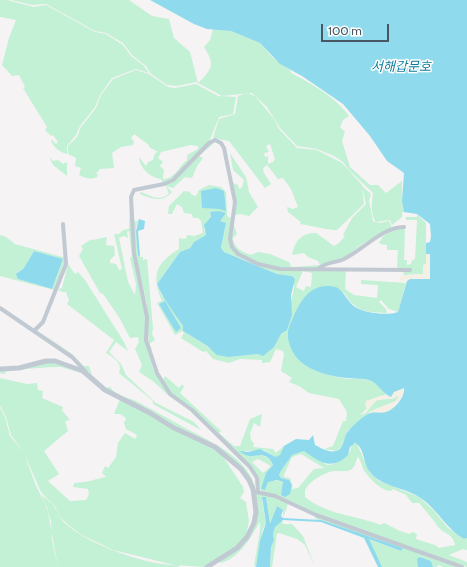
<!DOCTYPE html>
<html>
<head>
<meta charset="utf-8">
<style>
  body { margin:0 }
  #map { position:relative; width:467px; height:567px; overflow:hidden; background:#f5f3f3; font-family:Cabin,sans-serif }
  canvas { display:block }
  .scale { position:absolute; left:321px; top:24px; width:68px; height:18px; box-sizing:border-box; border:2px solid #4a5661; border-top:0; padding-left:5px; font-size:12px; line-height:14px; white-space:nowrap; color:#4a5661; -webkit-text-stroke:3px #fff; paint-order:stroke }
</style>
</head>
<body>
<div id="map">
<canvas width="467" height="567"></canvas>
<div class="scale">100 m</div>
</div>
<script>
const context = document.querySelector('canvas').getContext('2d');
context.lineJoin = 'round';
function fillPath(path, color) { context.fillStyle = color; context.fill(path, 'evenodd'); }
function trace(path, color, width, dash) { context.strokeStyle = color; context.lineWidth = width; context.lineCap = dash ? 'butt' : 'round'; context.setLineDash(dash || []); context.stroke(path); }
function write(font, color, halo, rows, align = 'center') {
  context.font = font + ' Cabin,"Noto Sans KR",sans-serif'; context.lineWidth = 3; context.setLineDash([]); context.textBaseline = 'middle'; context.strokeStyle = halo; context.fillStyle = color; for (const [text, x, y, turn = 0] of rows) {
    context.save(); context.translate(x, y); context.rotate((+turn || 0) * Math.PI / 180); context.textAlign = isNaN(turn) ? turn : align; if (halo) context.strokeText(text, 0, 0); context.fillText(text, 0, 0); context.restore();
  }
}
const green = new Path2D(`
  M0 0H7L34 7 46 5 95 32 106 34 123 45 131 56 143 65 149 73 136 69 112 78 100 95 95 107 80 126 76 135 67 146V154C60 152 52 147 51 139L56 144 58 142 53 135 51 136 45 130 47 127 23 88 25 87 19 75 12 76 2 65 9 38 16 20 0 17Z
  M11 0H129L152 16 169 19 174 38 190 52 198 83C213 69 215 64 204 47L210 40 213 29 231 31 260 43 272 57 290 70 291 73C309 82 338 99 349 116L343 120 340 127 345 132 342 141 350 167 370 185H378L386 193 402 181V201L404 212 402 213V217L392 225 390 220 376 222C370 214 372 202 373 193L349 170 343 162 334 156 317 149 297 146 280 128 267 107 252 93 222 96 196 82 177 86 167 85 150 73 146 66 132 55 123 43 106 33 95 31 46 4 32 5Z
  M136 70 149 74 168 87 175 88 196 84 218 96 236 97 233 114 219 117 209 142 179 174 163 183 161 179C151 178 140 169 139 157L146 166 148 162 153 160 155 153 158 152 149 147V145L134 134 131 138 134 141 133 145 121 147 112 153 114 168 100 169 96 174H98L97 177C90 180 85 178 79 175L81 168 75 166 76 158 68 154V146L77 137 81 127 96 108 101 95 113 79ZM191 145 198 146V149L187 155V160C179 166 175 179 163 179L164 170 160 166 163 162 158 158 161 152Z
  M247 93 255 96 274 119 279 129 297 148 317 150 342 163 362 185 364 204 337 230C334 231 307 225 300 224L301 222 288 212 287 207 293 209 298 207 291 189 283 178 278 179 267 165 263 168 264 173 271 184 265 188 229 141 213 138 219 119 235 114 238 96ZM270 144 275 159 273 162 268 164V156L265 157 264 153 269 152 266 146Z
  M214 143 199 156 203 158 197 166 192 178 185 177 173 188 166 186 172 192C162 203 152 199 140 194L141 192 153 197 160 198 166 196 169 193 165 185 174 180 209 144Z
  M230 153 246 177 249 192 258 207 249 216 240 214 235 215 236 200 233 183 238 185 239 189 242 187 244 180 233 170Z
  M49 157 53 161 58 160 63 164 67 162V176L53 165Z
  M209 185 221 187 226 192 227 214 228 217 232 218V249C247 274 319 269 346 270L345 289 354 295 377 298 378 285 361 284V280L406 283 398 312 389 309 381 300 379 302 386 309 387 313C365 312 356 312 344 293L293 352C304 369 330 377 349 379 359 379 368 378 376 383 381 386 383 391 386 395L380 396 361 414 365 413 377 400 389 399 399 395 396 401 371 411 348 431 341 447 337 451 324 449 333 446 343 421H346L347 412 339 399 309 393 299 386 289 382 292 378 281 371 284 354 283 351 276 349 270 362 262 363V360L240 359 229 363 213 359 206 351 203 352 181 338 184 333 182 331 175 335 157 303 162 301C151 275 156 263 179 249V238L186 239 187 235 194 236 203 233 201 221 198 218H193L192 214 184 213 182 207 177 204 172 214H168L169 206 184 191 190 192 192 195 196 196 199 190ZM210 212 220 221 226 224 221 248 224 252 277 274 292 276 294 288 284 332 258 354 229 357 208 348 206 345 183 331V326L167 300 162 296 157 284 180 252 190 248 194 242 206 235 204 229 211 217ZM303 271 312 273 311 287 306 286 304 291 296 287Z
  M362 186 371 194 369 201 373 221 379 223 389 221 392 228 362 244 347 256 318 268H293V267L320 265 318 261 308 257 304 253 292 255C295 241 301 233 316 233L334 246 339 243 345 236 343 235 352 218 366 204Z
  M130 196 133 257 145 308 148 352 153 369 165 389 191 411 169 396 153 381 139 372 142 365 135 349 139 342 138 337 130 338 119 317 103 294 100 293 79 256 83 249 81 246 92 239 93 240 107 237 106 245 114 246 115 255 110 260V263L116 264 119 270 122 269 114 234H119L123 230 129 229ZM129 231 132 257 130 258 136 284 135 295 128 282 119 238 124 236 128 238 127 232Z
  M133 197 134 219 136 222 139 219 136 227 140 257H143V260L147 259 153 328 152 334 155 340 149 344 152 349 149 351 147 304 135 252Z
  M417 214 426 223V264L423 274 404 275 403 272 397 269 398 250H387V245L380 244 379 241H381L382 237 394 229H405L404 260H407V265L411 264 412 260 415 259 417 220H406V217H417Z
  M233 223 237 234 233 238C234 248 242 252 251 255L258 252 270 254 289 262 292 268C275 268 239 263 233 245 230 238 233 230 233 223Z
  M0 235 6 237 15 244 66 258 54 290 0 276ZM34 251 63 259 52 289 18 279V272L24 268Z
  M68 264 75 274 78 272 85 280 124 342 128 351 116 342 109 352 121 364 126 375 156 403 194 422 201 430 153 404V401L119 373C123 363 114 358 106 353L114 340 67 304 69 300 66 292H62L58 289 62 288Z
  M38 330 72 354 84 366H89L92 375 105 388 110 387C116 396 127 397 136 401 154 410 170 420 187 429 213 443 249 458 256 490L250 479 242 468 215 446 174 428 151 412 106 390 72 355Z
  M39 363H54L87 375 61 367C45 367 25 369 7 371L4 374 0 373V370Z
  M165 376 179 388 182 384 184 387 180 393 221 431 219 433 234 446H240L250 419 262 414 260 427 254 423 250 434 251 440 254 443 253 447 273 449 276 453 284 446V448L280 456 276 457 264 450 244 451V454C256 456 267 452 273 465L266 473 262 489 265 490 268 482C278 478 284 483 292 489L289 480 281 478 279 475C282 466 288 462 292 455L304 451 327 465 334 464 350 452 352 444H357L370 473 379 481 419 497 434 511 448 528 464 539 467 538V550L463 549 449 555 467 562V567L316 513 261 491 257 476 217 435 170 393 163 380ZM301 454 324 468 314 469 298 488 293 489 290 478 284 477V475L292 457ZM358 457C362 462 362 468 365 472 371 480 381 491 391 491L393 489 406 495 412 503H419C426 511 433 519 439 528 444 534 453 533 455 545L439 548 435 545 416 539 417 534 412 532 410 534C400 532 393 527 384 523L381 525C355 515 327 515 305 497V490C311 480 320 476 329 472 336 469 349 474 353 468 355 466 356 460 358 457ZM258 459 271 466 263 473 252 462Z
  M0 378 27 384 37 383 38 390 43 391 42 398 63 407 62 410 70 420 65 421 68 431 44 451 59 474 48 481 70 501 86 500 89 494 88 489 73 487 74 483C85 483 96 479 106 477L102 473 105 466 108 468 116 457 118 443 125 433 135 439 137 435 126 429 124 423 126 418 120 414H114L120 399 151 414 186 436 214 448 245 475 253 490 254 516 249 532 233 551 206 567 174 565 113 550 82 535 67 524 59 516 56 508 41 492 24 453 11 435 6 417 0 406ZM222 455C231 462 241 469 247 479 257 494 257 520 246 535L249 521 246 502 240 498 244 492 243 487Z
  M0 408 5 417 10 436 24 453 36 486 47 507 58 567H0Z
  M256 493 279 499 457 567H443L438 565 437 567H433L431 561 420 557 418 567H382L368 539 401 551 403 548 316 519 314 515 288 504 283 518V510L277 506 270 525 266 498 262 501 266 523 263 529 256 567 254 566 260 530V522C250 538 241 557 221 563L219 561 229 555 253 528Z
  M42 495C46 499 52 503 55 508 60 515 59 519 67 525 92 546 150 567 182 565L178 567H58L52 540 51 521Z
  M282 520 283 524H292L303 536 315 567 305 545 297 539 279 533 277 534 272 567H270L271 547 274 540 273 534 275 527Z`);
const sand = new Path2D(`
  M426 254H430V279H410L400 282V277L404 275 423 274V265L426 264Z
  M401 388 404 389C402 398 395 409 386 412 379 414 374 412 367 415 375 407 386 406 396 401L399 395 393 399C364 396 375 413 360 415L367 410 365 404 366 401 380 396H390Z`);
const water = new Path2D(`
  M150 0H467V538L464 539C445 528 437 508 419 497 404 487 381 487 370 472 363 464 365 448 355 443L350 447 348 455C332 471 319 462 304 451L292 455C288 462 283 466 279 475L281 478 289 480 292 485 290 494 285 497 281 495 283 482 277 480 268 482 265 490 261 489 266 473 273 465C268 453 261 455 252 456 248 457 242 453 239 451L248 452 260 449 276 457 280 455 284 446 296 439 309 440 313 435 315 445C321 448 329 453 336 451 344 449 343 439 347 433 351 427 361 418 368 414 374 411 380 414 386 412 395 409 405 397 404 388L394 392 391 397C382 394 379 383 369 380 362 378 355 379 348 378 332 377 308 371 297 358 292 352 287 341 288 333 288 328 291 322 293 318 301 298 314 280 338 288 345 294 348 302 355 307 364 313 388 316 398 312L407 281 410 279H430V254H426V243L430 242 431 236 430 224 417 214 404 212 402 201 404 173 387 161 370 136 343 104 302 76 280 64 260 43 231 31 207 29 194 24Z
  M216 188 224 191 226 211 219 209 202 208 201 191Z
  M219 211 226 213 220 221 226 223 221 248 224 252 277 274 292 276 295 279 291 295 292 315 287 330 281 334 274 347 263 356 258 354 229 357 217 355 206 345 183 331V326C174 312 163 299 157 284L180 252 190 248 194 242 206 235 204 225 211 217 210 212Z
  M139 219 145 221 144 229 138 231 140 257 138 255 136 231Z
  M34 251 63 259 52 289 18 279 16 274 24 268Z
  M165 301 181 328 176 332 159 304Z
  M262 497H266L270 524 277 506 283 510 281 516 283 518 321 520 403 548 401 551 369 539 382 567H378L364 538 321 522 283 520 275 527 273 534 274 540 271 547 270 567H256L260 541 266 523Z
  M420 557 431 561 433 567H418L417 559Z`);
const minor = new Path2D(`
  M318 269C325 262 336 263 344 259 363 250 382 227 404 227
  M0 308 72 357 86 372
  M35 330 43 322 66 264 63 224
  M258 491 257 478 250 467 192 410 170 394 157 373 146 340 147 317 134 253 131 197 134 190 164 184 173 180 209 143 215 140 221 143 224 148 235 202 230 239 232 247 238 254 258 264 280 269 410 270
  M256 492 275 496 316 515 462 567`);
const tertiary = new Path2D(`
  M0 369 19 368 46 361H55L83 371 105 390 150 413 174 428 215 447 241 469 249 480 253 489 256 512 254 523 247 537 237 548 207 567`);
const waterNames = [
  ["서해갑문호",401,67]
];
fillPath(green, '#c3f1d5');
fillPath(sand, '#f5f0e5');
fillPath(water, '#90daee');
trace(minor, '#c1cad2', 4);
trace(tertiary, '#c1cad2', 5);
write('italic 13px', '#0c7c9b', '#fff', waterNames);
</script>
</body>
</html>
